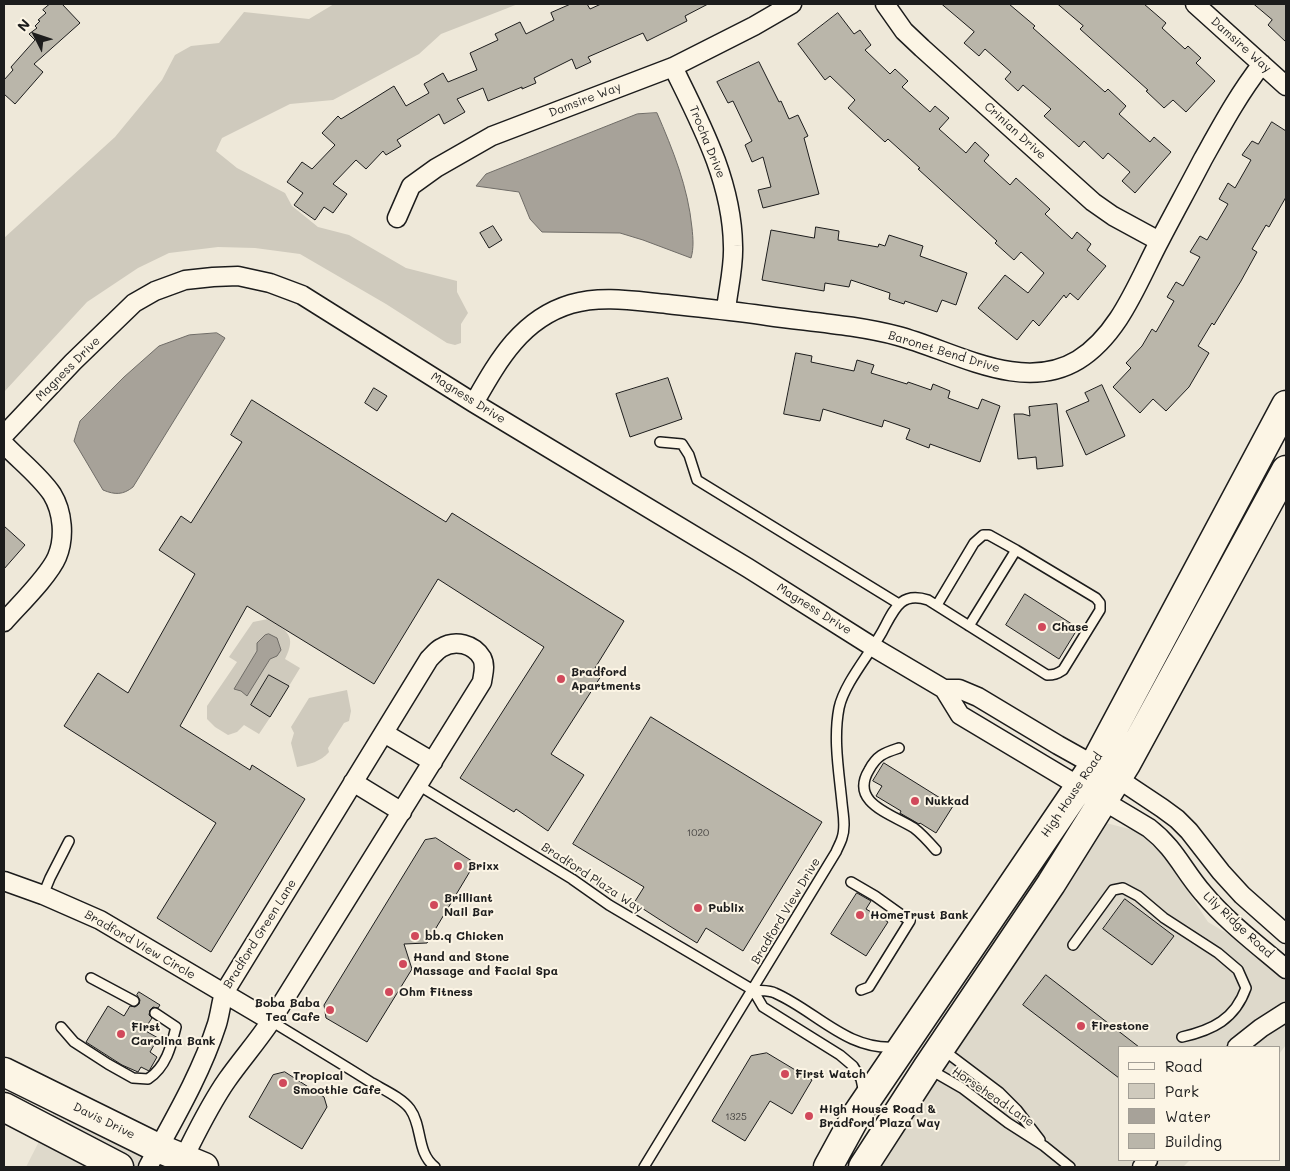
<!DOCTYPE html>
<html>
<head>
<meta charset="utf-8">
<style>
  body { margin:0 }
  #map { position:relative; width:1290px; height:1171px; overflow:hidden; background:#eee8d9; font-family:Mali,sans-serif }
  canvas { display:block }
  .frame { position:absolute; inset:0; border:5px solid #1c1c1c; pointer-events:none }
  .legend { position:absolute; left:1118px; top:1046px; width:162px; height:115px; box-sizing:border-box; background:#fcf5e5; border:1px solid #a29e95; margin:0; padding:6px 9px; list-style:none; font-size:15px; color:#1c1c1c }
  .legend li { display:flex; align-items:center; gap:10px; height:25px }
  .legend b { width:25px; border:1px solid #a29e95 }
  .north { position:absolute; left:10px; top:10px; width:50px; height:50px; -webkit-text-stroke:4px #fcf5e5; paint-order:stroke; rotate:311deg; font-size:14px; font-weight:700; line-height:20px; text-align:center; color:#1c1c1c }
  .north::after { content:''; display:block; margin:auto; width:18px; height:22px; background:#1c1c1c; clip-path:polygon(50% 0,100% 100%,50% 72%,0 100%) }
</style>
</head>
<body>
<div id="map">
<canvas width="1290" height="1171"></canvas>
<div class="frame"></div>
<ul class="legend">
<li><b style="height:6px;background:#fcf5e5"></b>Road</li>
<li><b style="height:14px;background:#cfcabd"></b>Park</li>
<li><b style="height:14px;background:#a7a299"></b>Water</li>
<li><b style="height:14px;background:#bab6aa"></b>Building</li>
</ul>
<div class="north">N</div>
</div>
<script>
const context = document.querySelector('canvas').getContext('2d');
context.lineJoin = 'round';
function fillPath(path, color) { context.fillStyle = color; context.fill(path, 'evenodd'); }
function trace(path, color, width, dash) { context.strokeStyle = color; context.lineWidth = width; context.lineCap = dash ? 'butt' : 'round'; context.setLineDash(dash || []); context.stroke(path); }
function write(font, color, halo, rows, align = 'center') {
  context.font = font + ' Mali,sans-serif'; context.lineWidth = 4; context.setLineDash([]); context.textBaseline = 'middle'; context.strokeStyle = halo; context.fillStyle = color; for (const [text, x, y, turn = 0] of rows) {
    context.save(); context.translate(x, y); context.rotate((+turn || 0) * Math.PI / 180); context.textAlign = isNaN(turn) ? turn : align; if (halo) context.strokeText(text, 0, 0); context.fillText(text, 0, 0); context.restore();
  }
}
const built = new Path2D(`
  M1106 823 1137 831 1164 854 1208 922 1286 969V1045L1279 1054V1047H1119V1160H1190L1183 1167H860Z
  M56 1108 177 1167H26Z`);
const green = new Path2D(`
  M334 4H518L441 34 419 54 333 100 290 104 222 138 216 151 237 168 285 193 292 206 318 227 349 235 406 268 457 281V292L468 313 461 324V343L455 345 447 343 386 304 300 254 255 248 218 247 169 253 138 268 87 302 4 392V238L115 137 162 80 175 55 191 46 219 43 244 12 309 19Z
  M268 619C287 631 297 635 285 659L300 668 289 686 269 675 252 705 271 716 259 734 244 725 237 732 228 735 215 727 207 719V706L237 662 229 657 253 622Z
  M347 690 351 711 349 721 344 723 328 748 329 752C320 762 310 764 297 767L291 743 294 733 291 727 309 698Z`);
const water = new Path2D(`
  M657 113C673 150 688 187 692 228 693 238 694 248 691 258L643 240 620 233 542 232 530 219 519 192 476 186 486 174 637 114Z
  M217 333 225 338 133 487C123 495 115 495 103 490L74 441 80 421 124 377 159 346 189 335Z
  M269 634 277 638 281 650 277 656 270 659 247 696 241 691 234 689 257 651V643L265 635Z`);
const building = new Path2D(`
  M50 4H62L80 23 34 64 43 72 15 104 4 94V80L13 70 11 67 35 40 29 34 37 28 35 26 40 21 38 20 46 13 43 10Z
  M571 4H587L590 9 601 4H708L685 16 687 21 647 41 643 33 588 57 591 62 576 69 572 59 534 78 536 83 522 89V87L488 101 483 88 457 99 465 112 444 124 439 114 397 140 401 146 386 155 383 151 366 169 356 160 333 184 347 194 333 213 324 207 315 220 294 205 303 193 287 182 302 162 312 169 335 145 322 133 338 116 341 119 394 86 406 106 429 93 424 84 443 73 448 82 477 70 470 53 498 40 495 34 520 22 526 34 554 20 551 13Z
  M942 4H1009L1035 26 1033 28 1105 92 1108 89 1126 106 1119 114 1150 142 1154 137 1171 152 1135 193 1122 181 1130 172 1108 153 1103 159 1084 141 1079 147 1044 116 1051 109 1023 85 1018 91 1005 79 1011 72 985 49 979 56 964 43 974 32Z
  M1058 4H1144L1166 23 1162 28 1185 49 1188 46 1201 58 1196 63 1215 81 1186 112 1173 100 1164 108 1146 91 1148 90 1080 29 1083 26Z
  M1254 4H1286V42L1268 25 1272 20Z
  M838 13 854 34 860 30 871 45 865 50 890 74 895 69 908 81 902 87 930 112 935 106 949 118 939 129 966 153 975 142 989 155 984 161 1010 185 1016 178 1050 209 1045 214 1072 239 1077 232 1091 244 1087 250 1106 266 1078 300 1070 293 1066 298 1064 295 1039 326 1033 320 1017 340 978 308 1005 275 1028 293 1044 273 1021 252 1014 260 995 243 997 241 918 169 920 168 888 139 885 142 848 108 855 100 830 76 825 80 798 44Z
  M759 62 779 102 781 101 789 119 798 115 808 136 804 138 819 194 763 208 758 190 771 187 763 157 752 162 745 145 752 141 733 101 728 103 717 82Z
  M1272 122 1286 131V197L1269 227 1266 225 1252 249 1257 252 1241 281 1214 325 1212 323 1198 346 1209 353 1189 387 1166 411 1153 399 1140 413 1113 387 1131 368 1126 363 1142 346 1152 329 1156 332 1174 301 1167 297 1176 282 1183 286 1200 257 1190 252 1200 236 1207 240 1228 204 1219 199 1228 183 1235 188 1251 160 1242 155 1252 141 1258 144Z
  M493 226 502 240 489 248 480 233Z
  M816 227 839 231 838 240 878 247 879 244 885 246 889 235 923 246 920 256 967 273 956 305 942 300 937 312 905 301 904 304 889 299 890 293 851 280 849 287 825 283 824 291 762 280 771 230 814 238Z
  M796 353 812 356 811 362 854 371 857 360 874 365 871 373 907 384 908 382 931 390 933 384 950 391 948 398 978 409 982 399 1000 406 980 462 930 444 929 448 906 439 910 429 884 420 882 427 823 409 820 421 784 414Z
  M668 378 682 419 630 437 616 394Z
  M1102 385 1125 436 1086 455 1066 411 1089 401 1085 393Z
  M374 388 387 396 377 411 365 403Z
  M252 400 446 522 452 513 624 621 595 668 603 673 551 754 584 775 548 831 516 809 514 812 460 778 544 647 438 579 374 684 247 606 180 726 250 770 252 765 305 799 211 952 157 918 216 823 64 726 98 673 128 693 195 574 159 550 181 516 191 523 242 442 231 435Z
  M1057 404 1063 466 1037 469 1036 457 1018 459 1014 414H1023L1030 416 1029 407Z
  M4 526 25 545 4 569Z
  M1025 594 1078 628 1059 659 1006 625Z
  M269 675 289 686 270 717 251 705Z
  M651 717 822 822 743 951 706 928 697 943 668 925 634 903 644 887 573 844Z
  M884 763 953 806 936 833 920 823 919 824 905 816 900 813 901 811 876 796 882 786 873 781Z
  M436 838 475 863 427 943 404 944 412 969 367 1042 326 1018 324 1005 425 840Z
  M857 893 871 901 866 909 888 922 866 956 831 934Z
  M1125 899 1174 936 1152 965 1103 929Z
  M1046 975 1139 1047H1119V1078L1023 1005Z
  M139 992 160 1005 158 1008 153 1007 150 1010 149 1015 152 1018 144 1030 158 1038 150 1052 157 1057 149 1071 141 1067 138 1072 122 1065 86 1042 108 1006 124 1016 130 1006 135 1007 139 1004 140 1000 137 995Z
  M767 1053 812 1080 792 1114 770 1101 745 1141 712 1121 751 1056Z
  M285 1072 324 1097 327 1107 302 1149 249 1117 273 1075Z`);
const service = new Path2D(`
  M660 442 682 444 689 455 697 480 899 604
  M937 605 974 543 983 535H989L1016 550
  M899 748C884 753 877 755 869 770 849 803 892 814 914 828 922 834 929 842 936 850
  M418 785 572 879 609 905 753 990C760 991 769 990 775 993 816 1011 847 1051 896 1047
  M851 882 875 896 910 921 869 987 861 990
  M43 895 50 878 69 841
  M1073 945 1113 890 1123 888 1138 896 1164 918 1218 953 1238 970 1246 988C1235 1019 1213 1030 1182 1037
  M91 978 134 1001
  M753 990 763 1007 840 1055 853 1066 861 1079 864 1093
  M271 1021C305 1042 339 1062 372 1083 384 1090 402 1098 410 1109 423 1127 416 1152 435 1167
  M61 1027 74 1042 108 1064 133 1078 148 1079C166 1067 171 1047 176 1027L155 1013
  M942 1049 999 1092 1017 1110 1040 1140
  M929 1069 962 1088 1008 1123 1044 1146 1070 1167
  M644 1167 836 852C838 847 841 842 842 838 846 827 843 814 842 803 839 772 833 739 839 708 844 684 869 655 882 632 894 610 900 591 928 600L1047 675C1054 675 1057 674 1063 670L1100 610V603L1096 598 1016 550 969 626`);
const minor = new Path2D(`
  M885 4 904 31 922 48 1093 202 1113 216 1159 241
  M1195 4 1286 86
  M673 67C701 124 732 181 733 246 734 267 728 290 726 310
  M397 218 411 186 436 168 492 136 673 67 754 26 792 4
  M474 403C498 361 521 319 571 304 602 295 635 301 667 304 701 308 734 311 768 316 811 322 856 325 898 336 954 351 1022 394 1078 360 1120 334 1138 281 1160 240 1174 213 1189 186 1203 159 1222 125 1238 95 1262 64
  M4 435 73 362 134 303 155 291 185 280 213 277 238 276 270 283 302 295 474 403 748 568 873 647 944 689 960 715 1149 828C1175 848 1183 870 1203 893 1227 922 1258 945 1286 969
  M4 444C19 460 39 475 52 494 63 512 65 538 57 557 49 576 18 606 4 622
  M944 689H959L978 697 1058 745 1117 778 1162 808 1177 819 1189 831 1221 872 1242 895 1286 934
  M384 733 433 762
  M353 782 402 812
  M4 881 43 895 100 920 271 1021
  M1237 1047 1261 1028 1286 1012
  M148 1167C173 1121 201 1074 217 1024 220 1014 221 1003 224 993L429 659C433 655 437 650 441 648 455 639 474 644 482 658 486 666 483 674 482 682L271 1021C257 1042 241 1060 227 1080 208 1107 194 1138 179 1167
  M1142 1167 1148 1160`);
const primary = new Path2D(`
  M4 1072 158 1148 204 1167
  M4 1107 119 1167
  M828 1167 857 1114 1094 765 1286 405
  M863 1167 927 1068 1051 884 1126 764 1286 470`);
const markers = [
  [1042,627,5,"#d1495b"],
  [561,679,5,"#d1495b"],
  [915,801,5,"#d1495b"],
  [458,866,5,"#d1495b"],
  [434,905,5,"#d1495b"],
  [698,908,5,"#d1495b"],
  [860,915,5,"#d1495b"],
  [415,936,5,"#d1495b"],
  [403,964,5,"#d1495b"],
  [389,992,5,"#d1495b"],
  [330,1010,5,"#d1495b"],
  [1081,1026,5,"#d1495b"],
  [121,1034,5,"#d1495b"],
  [785,1074,5,"#d1495b"],
  [283,1083,5,"#d1495b"],
  [809,1116,5,"#d1495b"]
];
const numberNames = [
  ["1020",698,833],
  ["1325",736,1117]
];
const streetNames = [
  ["Damsire Way",1241,45,42],
  ["Damsire Way",585,100,-21],
  ["Crinian Drive",1015,131,42],
  ["Trocha Drive",707,142,68],
  ["Baronet Bend Drive",944,352,17],
  ["Magness Drive",68,369,-45],
  ["Magness Drive",468,398,32],
  ["Magness Drive",814,609,32],
  ["High House Road",1072,795,-56],
  ["Bradford Plaza Way",592,878,33],
  ["Bradford View Drive",786,911,-59],
  ["Lily Ridge Road",1238,925,43],
  ["Bradford Green Lane",260,934,-58],
  ["Bradford View Circle",140,945,30],
  ["Horsehead Lane",993,1097,34],
  ["Davis Drive",104,1121,26]
];
const poiNames = [
  ["Chase",1052,627],
  ["Bradford",571,672],
  ["Apartments",571,686],
  ["Nukkad",925,801],
  ["Brixx",468,866],
  ["Brilliant",444,898],
  ["Nail Bar",444,912],
  ["Publix",708,908],
  ["HomeTrust Bank",870,915],
  ["bb.q Chicken",425,936],
  ["Hand and Stone",413,957],
  ["Massage and Facial Spa",413,971],
  ["Ohm Fitness",399,992],
  ["Boba Baba",320,1003,"right"],
  ["Tea Cafe",320,1017,"right"],
  ["Firestone",1091,1026],
  ["First",131,1027],
  ["Carolina Bank",131,1041],
  ["First Watch",795,1074],
  ["Tropical",293,1076],
  ["Smoothie Cafe",293,1090],
  ["High House Road &",819,1109],
  ["Bradford Plaza Way",819,1123]
];
fillPath(built, '#ded9cb');
fillPath(green, '#cfcabd');
fillPath(water, '#a7a299');
trace(water, '#6f6c67', 1);
fillPath(building, '#bab6aa');
trace(building, '#1c1c1c', 1);
trace(service, '#1c1c1c', 12);
trace(minor, '#1c1c1c', 21);
trace(primary, '#1c1c1c', 31);
trace(service, '#fcf5e5', 9);
trace(minor, '#fcf5e5', 18);
trace(primary, '#fcf5e5', 28);
for (const [x, y, r, color] of markers) { const dot = new Path2D(); dot.arc(x, y, r, 0, 2 * Math.PI); context.fillStyle = color; context.fill(dot); trace(dot, '#fcf5e5', 2); }
write('10px', '#444240', null, numberNames);
write('12px', '#1c1c1c', '#fcf5e5', streetNames);
write('bold 12px', '#1c1c1c', '#fcf5e5', poiNames, 'left');
</script>
</body>
</html>
